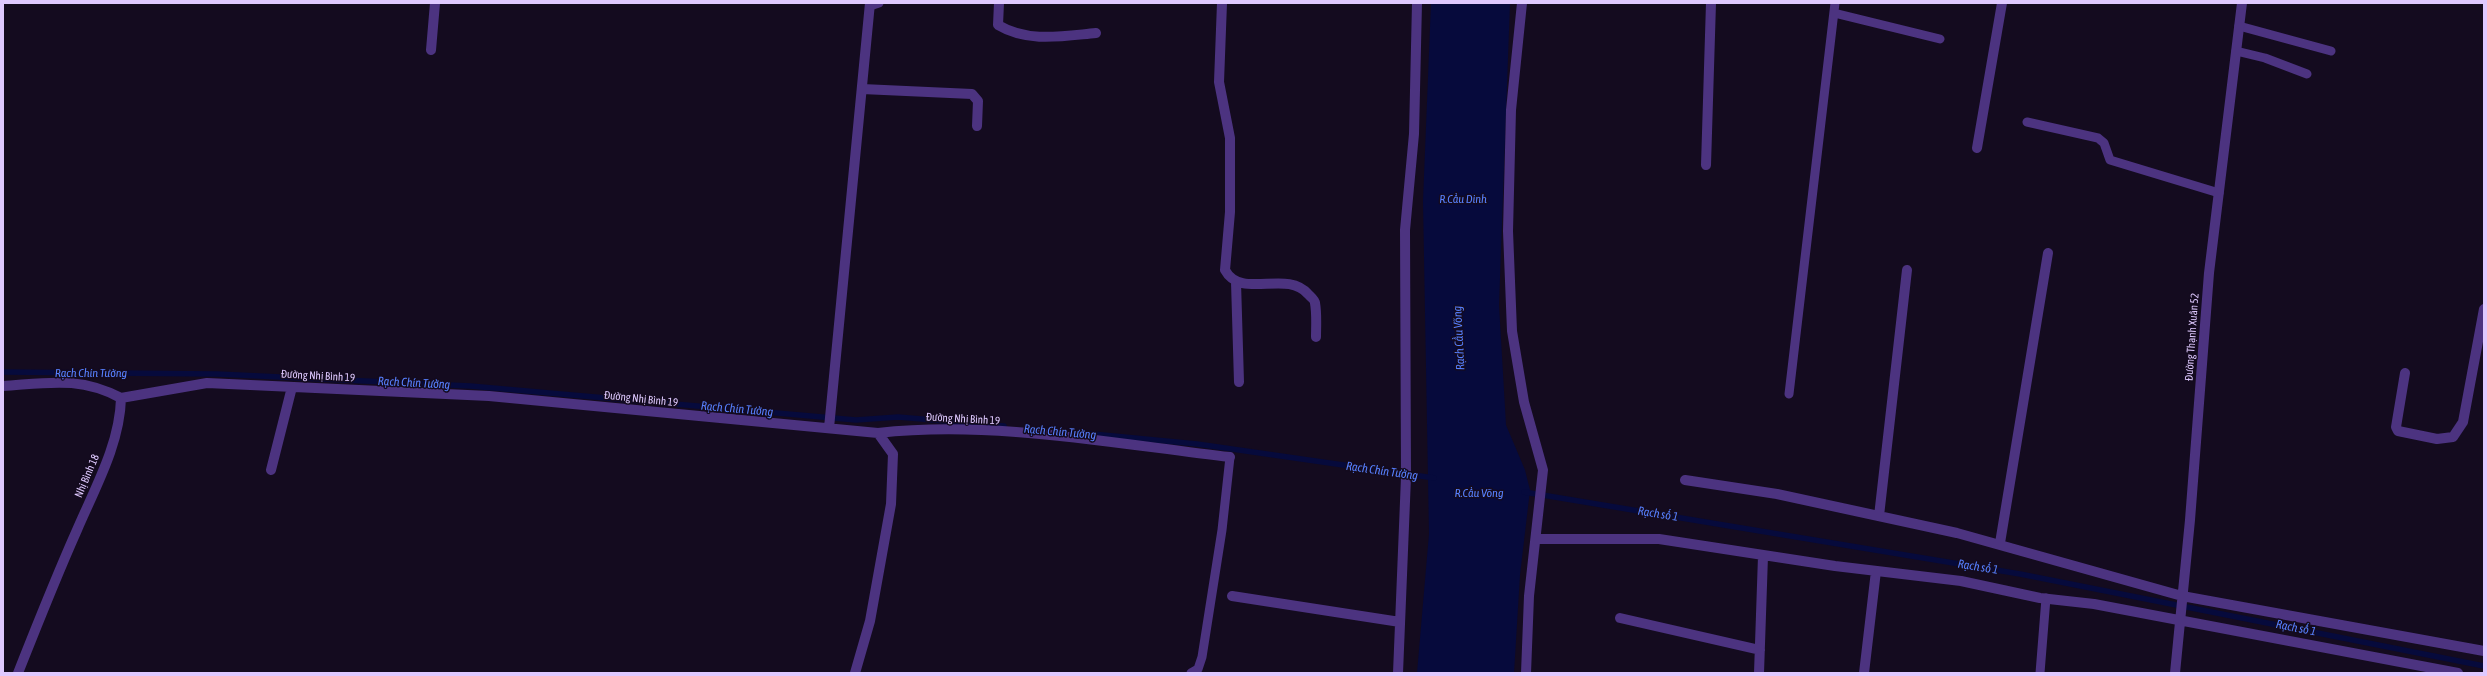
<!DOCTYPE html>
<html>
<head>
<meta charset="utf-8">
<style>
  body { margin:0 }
  #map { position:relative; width:2487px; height:676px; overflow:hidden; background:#140b1f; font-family:"Asap Condensed",sans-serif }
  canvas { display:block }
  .frame { position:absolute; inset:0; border:4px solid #dfc9ff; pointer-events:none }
</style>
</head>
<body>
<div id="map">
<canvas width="2487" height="676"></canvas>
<div class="frame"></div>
</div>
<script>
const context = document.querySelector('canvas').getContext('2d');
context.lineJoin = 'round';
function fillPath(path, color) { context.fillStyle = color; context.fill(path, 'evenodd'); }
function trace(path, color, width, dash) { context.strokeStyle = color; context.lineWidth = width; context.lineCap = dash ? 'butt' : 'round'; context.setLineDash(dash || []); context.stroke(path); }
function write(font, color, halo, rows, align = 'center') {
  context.font = font + ' "Asap Condensed",sans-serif'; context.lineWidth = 3; context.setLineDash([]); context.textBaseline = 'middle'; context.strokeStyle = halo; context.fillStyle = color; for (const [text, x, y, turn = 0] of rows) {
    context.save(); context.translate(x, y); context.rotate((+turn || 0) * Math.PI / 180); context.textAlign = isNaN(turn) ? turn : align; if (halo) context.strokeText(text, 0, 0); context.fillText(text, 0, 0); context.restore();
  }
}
const water = new Path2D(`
  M1431 3H1510L1499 305 1506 425 1525 470 1530 490 1520 575 1514 673H1417L1429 534 1423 201Z`);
const stream = new Path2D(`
  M3 372 217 374 470 386 856 420 898 417 1004 426
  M1082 433 1197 444 1434 478
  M1524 492 2020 574 2484 666`);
const service = new Path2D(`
  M870 6 879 3
  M1834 13 1940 39
  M2239 26 2331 51
  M2236 51 2265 58 2307 74
  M2027 122 2098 138 2104 143 2110 160 2219 193
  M1789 394 1835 3
  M1191 673 1198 669 1202 657 1222 530 1230 457
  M2040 673 2046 598`);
const minor = new Path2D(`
  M999 3 998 25C1028 43 1063 36 1096 33
  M1222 3 1219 82 1230 138V212L1225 270C1241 300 1287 269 1308 294 1311 297 1315 300 1315 303 1317 314 1316 327 1316 337
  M1522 3 1511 110 1508 231 1512 331 1524 402 1543 470 1529 596 1526 673
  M431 50 435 3
  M862 89 972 94 978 101 977 126
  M1977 148 2002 3
  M1706 165 1711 3
  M1236 282 1239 382
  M2405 373 2396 427 2398 431 2437 439 2453 437 2463 422 2484 309
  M3 386C48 383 80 376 121 398 120 444 95 488 77 530 56 577 37 625 18 673
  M121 398 207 383 489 396 878 433C993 420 1116 444 1230 457
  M829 428 870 3
  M271 470 292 387
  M1685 480 1777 494 1957 533 2182 596 2484 651
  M1879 516 1907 270
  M1536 539H1659L1835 566 1961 581 2040 598 2094 604 2458 673
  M2000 543 2048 253
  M1232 596 1400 622
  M1620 618 1760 650
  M855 673 870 621 891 504 893 454 878 433
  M1398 673 1406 477 1405 230 1414 134 1417 3
  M1759 673 1763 556
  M1864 673 1876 571
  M2175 673 2190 520 2209 273 2242 3`);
const streetNames = [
  ["Đường Thạnh Xuân 52",2192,337,-86],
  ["Đường Nhị Bình 19",318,376,3],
  ["Đường Nhị Bình 19",641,399,6],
  ["Đường Nhị Bình 19",963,419,3],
  ["Nhị Bình 18",87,476,-67]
];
const waterNames = [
  ["R.Cầu Dinh",1463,199],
  ["Rạch Cầu Võng",1459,338,-93],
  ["Rạch Chín Tường",91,373],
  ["Rạch Chín Tường",414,383,3],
  ["Rạch Chín Tường",737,409,5],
  ["Rạch Chín Tường",1060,432,5],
  ["Rạch Chín Tường",1382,471,8],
  ["R.Cầu Võng",1479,493],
  ["Rạch số 1",1658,514,9],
  ["Rạch số 1",1978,567,9],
  ["Rạch số 1",2296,628,11]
];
fillPath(water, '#060a3c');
trace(stream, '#060a3c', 5.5);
trace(service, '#4c3380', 9);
trace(minor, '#4c3380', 10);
write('11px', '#dfc9ff', '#140b1f', streetNames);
write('italic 12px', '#5780ff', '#140b1f', waterNames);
</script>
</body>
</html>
